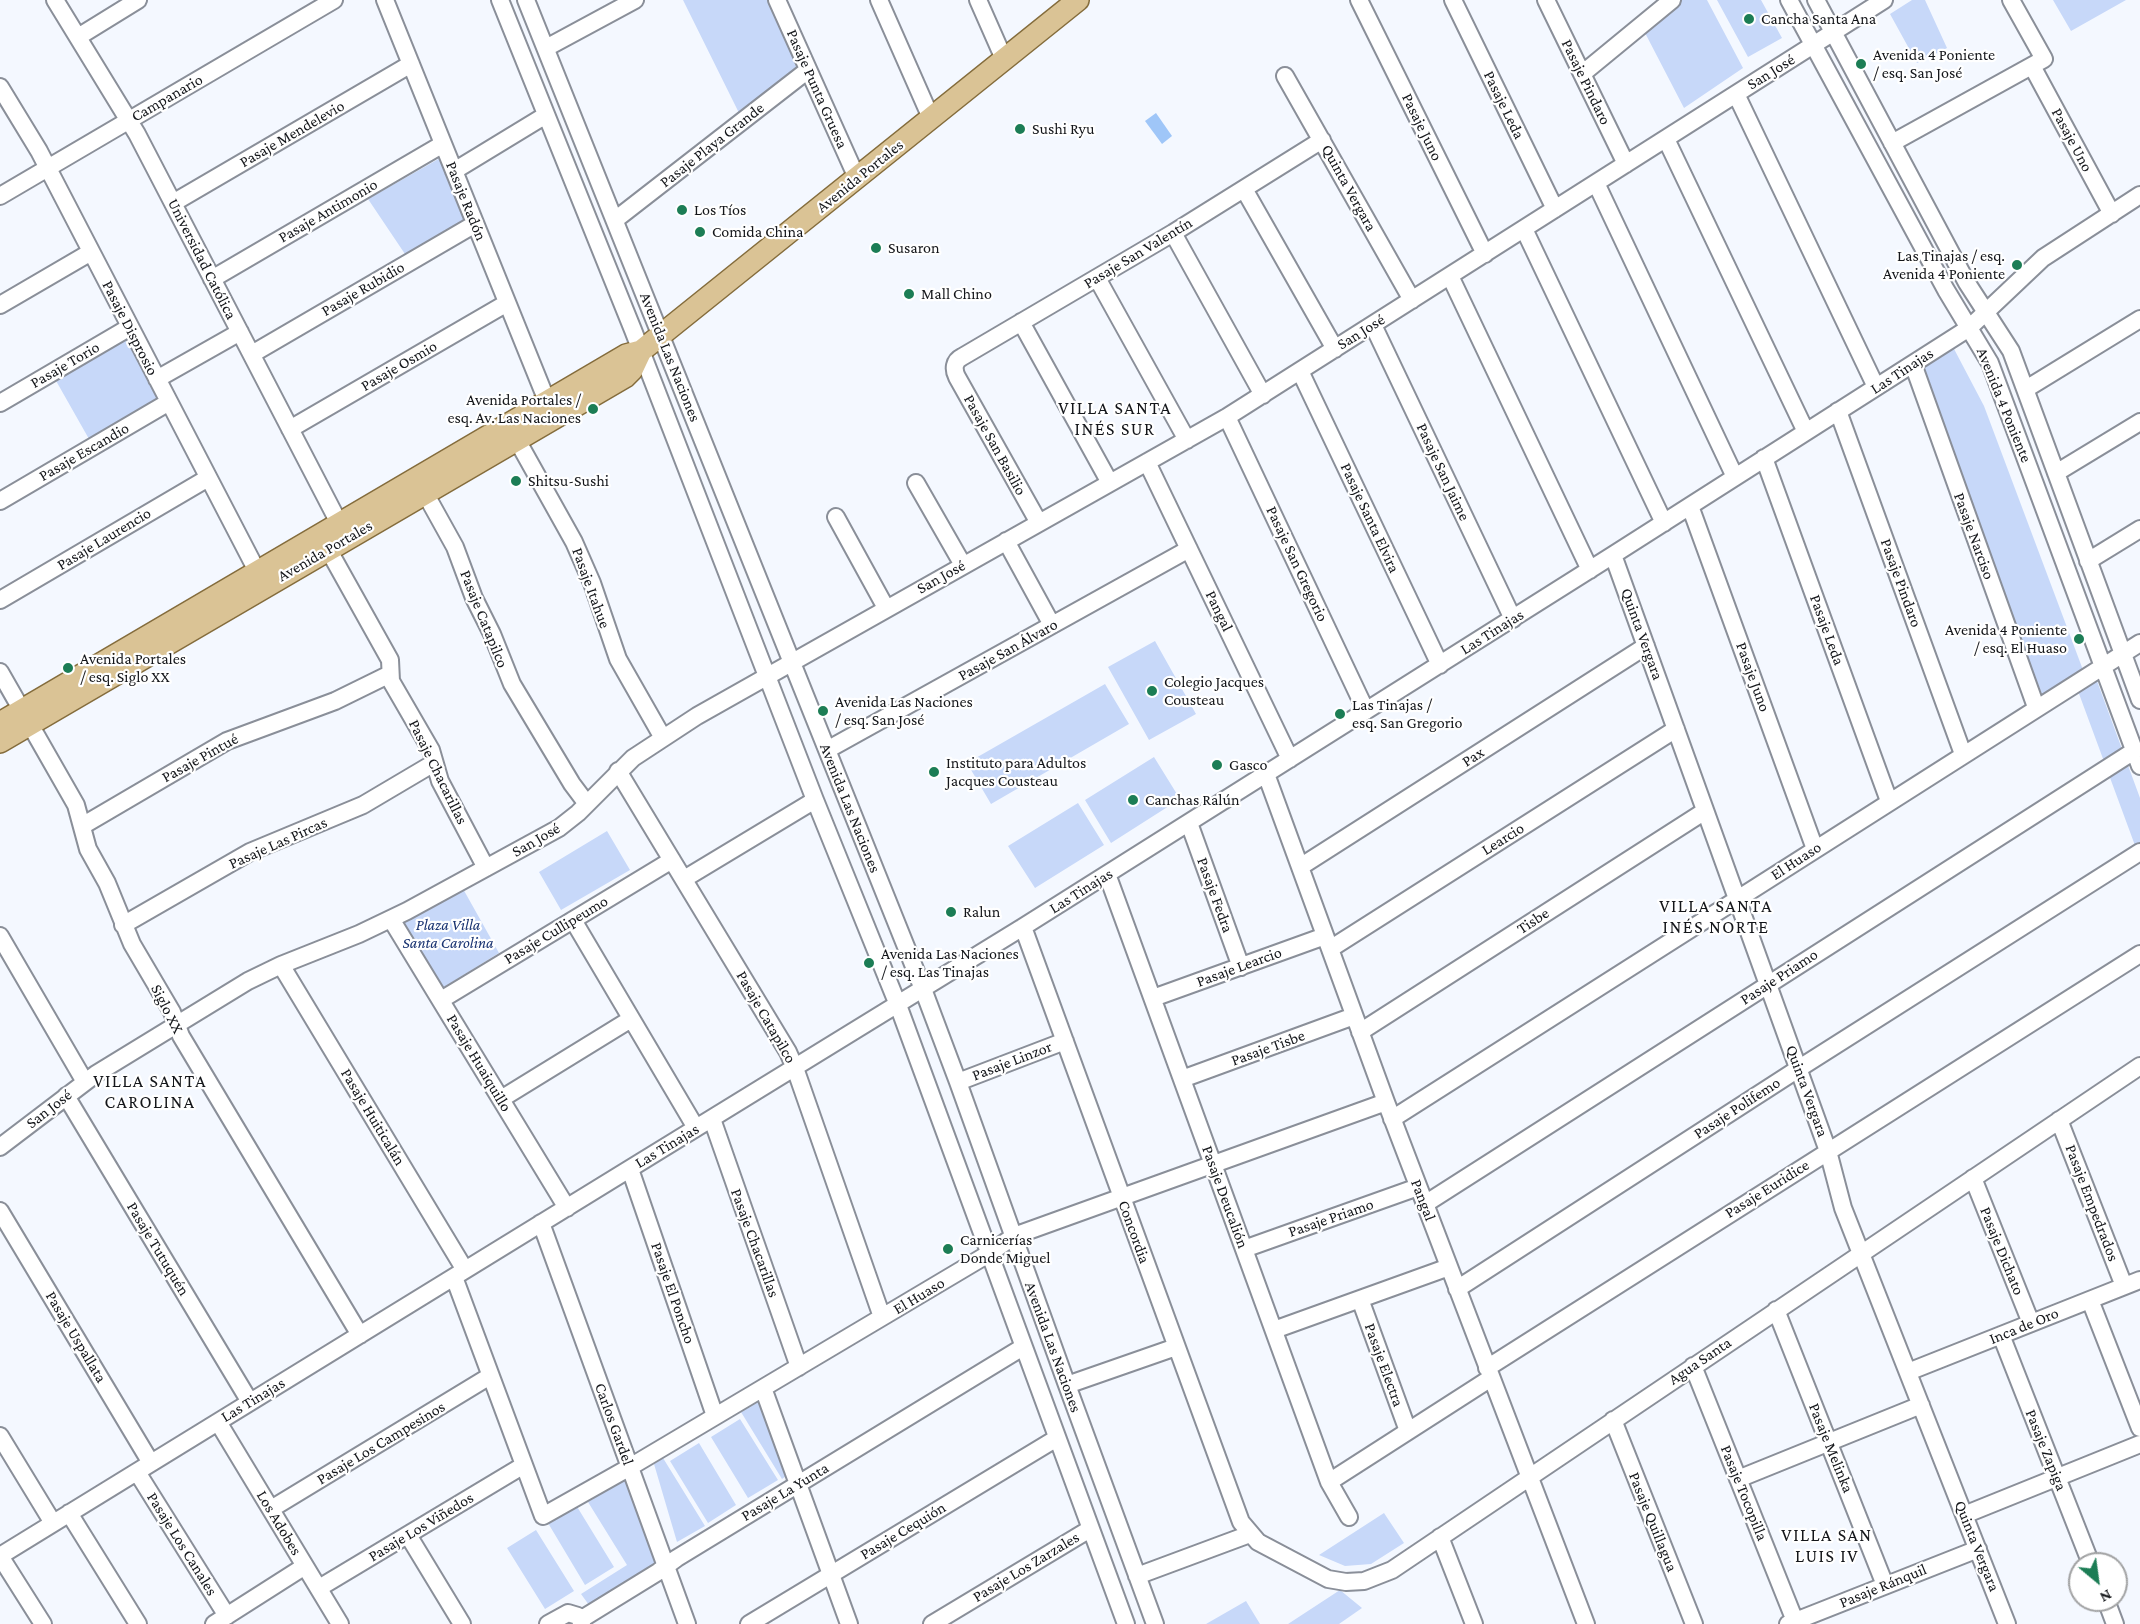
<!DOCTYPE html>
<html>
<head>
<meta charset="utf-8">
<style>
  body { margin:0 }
  #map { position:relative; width:2140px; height:1624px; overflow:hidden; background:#f4f8ff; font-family:"Crimson Pro",serif }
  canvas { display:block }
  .north { position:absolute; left:2068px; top:1552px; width:60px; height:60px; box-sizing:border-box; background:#fff; border:2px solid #a1a2a3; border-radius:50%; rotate:151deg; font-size:16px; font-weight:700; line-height:24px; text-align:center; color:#14161a }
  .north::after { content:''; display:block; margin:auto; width:21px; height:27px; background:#1c7d55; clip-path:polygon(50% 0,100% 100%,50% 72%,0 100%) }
</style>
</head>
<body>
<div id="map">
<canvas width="2140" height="1624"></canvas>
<div class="north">N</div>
</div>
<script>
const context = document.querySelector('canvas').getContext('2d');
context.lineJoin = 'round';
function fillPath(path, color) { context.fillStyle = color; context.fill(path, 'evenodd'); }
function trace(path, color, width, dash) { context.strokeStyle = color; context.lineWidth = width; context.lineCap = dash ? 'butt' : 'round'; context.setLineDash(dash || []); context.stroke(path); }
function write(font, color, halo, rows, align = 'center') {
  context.font = font + ' "Crimson Pro",serif'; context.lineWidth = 4.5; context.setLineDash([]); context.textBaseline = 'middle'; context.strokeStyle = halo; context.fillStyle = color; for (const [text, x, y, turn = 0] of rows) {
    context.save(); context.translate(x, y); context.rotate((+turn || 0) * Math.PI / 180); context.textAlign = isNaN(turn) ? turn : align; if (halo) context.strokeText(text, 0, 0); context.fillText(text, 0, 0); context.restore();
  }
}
const green = new Path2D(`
  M683 0H773L803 68 740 115Z
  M1678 0H1707L1743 68 1684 108 1643 29Z
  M1717 0H1761L1782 38 1748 57Z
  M1912 0H1925L1947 48 1917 63 1890 14Z
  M2053 0H2126L2071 31Z
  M442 157 468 219 407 257 368 199Z
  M128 338 162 398 89 439 55 379Z
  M1953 347 1984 406 2083 670 2042 695 1920 369Z
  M1155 641 1196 714 1149 740 1108 667Z
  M2097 681 2140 798V859L2078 691Z
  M1105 684 1129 724 991 804 967 763Z
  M1154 757 1180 799 1111 843 1085 800Z
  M1078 803 1104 845 1035 888 1008 846Z
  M607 831 630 870 561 910 539 872Z
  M462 887 499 953 441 989 400 921Z
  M762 1400 789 1474 782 1479 741 1412Z
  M740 1419 778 1480 748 1498 711 1437Z
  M699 1443 736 1505 708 1523 670 1461Z
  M663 1458 705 1526 677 1542 654 1464Z
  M628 1477 656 1562 589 1605 581 1594 627 1565 588 1502Z
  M576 1505 614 1567 585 1585 548 1523Z
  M1384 1513 1404 1543 1371 1564 1345 1566 1319 1555Z
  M536 1530 574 1591 545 1609 507 1548Z
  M1340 1590 1362 1608 1339 1624H1288Z
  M1246 1601 1260 1624H1206Z`);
const water = new Path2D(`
  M1156 113 1172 136 1162 144 1145 121Z`);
const minor = new Path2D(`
  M55 0 137 134 339 523
  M385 0 547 401
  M500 0 633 330 815 800 898 1005 1126 1624
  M526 0 923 989 958 1082 1067 1385 1155 1624
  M777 0 857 178
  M879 0 931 118
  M978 0 1004 59
  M1359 0 1485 254
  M1453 0 1555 209
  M1546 0 1626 164
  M1789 0 1946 290 1990 363 2140 766
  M1816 0 1967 283 2011 351 2140 700
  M78 37 138 0
  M546 48 635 0
  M2032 66 2112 214
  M1582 74 1672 0
  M1285 76 1412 300
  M0 87 39 151 257 571
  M1736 94 1876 387
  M1666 139 1806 432
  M1892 143 2044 59 2011 0
  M454 171 546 115
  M1596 183 1735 477
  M1244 189 1335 349
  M0 196 334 0
  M173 203 411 64
  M615 220 808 70
  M1524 229 1664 523
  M1173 233 1263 395
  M1450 276 1590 570
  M1097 278 1187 440
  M212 279 443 144
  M0 305 91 252
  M1021 322 1110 483
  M1373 325 1513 619
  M252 354 475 224
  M1913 364 2036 707
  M1300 371 1440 665
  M157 379 240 332
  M2026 389 2140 319
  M0 403 130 327
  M1838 411 1963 754
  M1227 417 1366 711
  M290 429 507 303
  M517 440 574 542 592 583 618 659 663 738
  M1764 458 1889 801
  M1147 462 1290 759
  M2056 473 2140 422
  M916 483 963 565
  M425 493 455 547 474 598 492 634 512 684 572 784 587 804
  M0 501 169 402
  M1690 506 1815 849
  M836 517 886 608
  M1039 523 957 377C953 369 954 361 962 357L1173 233 1322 140
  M1006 541 1052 625
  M328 549 390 660 391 681 431 750 440 781 486 868
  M1613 555 1828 1151 1843 1208 2007 1624
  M2088 561 2140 529
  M0 600 208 478
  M0 672 76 805 88 849 107 883 132 944 172 1012 181 1036 360 1335
  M827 750 1189 549
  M618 771 788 1052 795 1068 882 1317
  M1266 774 1386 1102 1586 1624
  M1189 823 1241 967
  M82 826 227 741 335 701 390 674
  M1300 867 1646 646
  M1107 874 1329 1482 1349 1517
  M684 879 815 800
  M391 919 567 1208
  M573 920 696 1128
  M123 925 250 852 363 805 434 763
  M1023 927 1241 1522 1258 1542 1328 1579 1346 1582 1364 1581 1392 1570 2140 1066
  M0 936 85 1082
  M1330 949 1676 729
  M281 965 465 1270
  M1153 998 1325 936
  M441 1000 672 860
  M1360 1032 1705 811
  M1182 1079 1354 1016
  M958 1082 1065 1041
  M66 1096 250 1402
  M501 1099 631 1019
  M712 1119 799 1367
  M1392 1119 2140 643
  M2059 1120 2124 1286
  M0 1147 96 1074 248 981 281 965 359 934 407 911 559 828 578 813 633 758 697 716 1227 417 1884 0
  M630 1169 715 1416
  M1973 1178 2031 1323
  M1425 1204 2134 751
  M0 1211 151 1463
  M541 1223 687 1624
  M1244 1249 1418 1187
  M454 1277 543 1516 630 1467 990 1253 1014 1236 1386 1102
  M1457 1289 1798 1069 2140 852
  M1360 1299 1408 1431
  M2090 1300 2140 1428
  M1776 1310 1885 1585
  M1274 1330 1449 1267
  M2001 1335 2091 1564
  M1693 1366 1795 1621
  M1487 1368 2140 954
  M1908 1372 2140 1280
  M1067 1385 1176 1347
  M763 1388 849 1624
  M1613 1420 1694 1624
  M218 1422 340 1624
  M0 1436 53 1523
  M137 1472 227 1616
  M1738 1479 1921 1405
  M1329 1482 1491 1378
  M271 1509 490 1376
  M69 1513 138 1624
  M1964 1515 2140 1444
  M408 1535 462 1624
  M1440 1537 1474 1624
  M0 1556 1023 927 1613 555 1969 328 2043 258 2140 195
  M0 1556 43 1624
  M1137 1576 1250 1534
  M319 1588 524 1465
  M2106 1600 2115 1624
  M580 1620 658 1572 677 1558 1023 1347
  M214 1624 305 1566
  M548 1624 568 1613 578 1616 582 1624
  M749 1624 1057 1438
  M932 1624 1090 1529
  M1788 1624 1978 1549`);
const major = new Path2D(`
  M0 723 626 355 641 351
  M0 742 625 377 632 370 641 351 1078 0`);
const markers = [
  [1749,19,6,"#1c7d55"],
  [1861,64,6,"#1c7d55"],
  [1020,129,6,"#1c7d55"],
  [682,210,6,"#1c7d55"],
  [700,232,6,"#1c7d55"],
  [876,248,6,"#1c7d55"],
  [2017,265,6,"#1c7d55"],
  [909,294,6,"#1c7d55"],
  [593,409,6,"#1c7d55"],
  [516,481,6,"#1c7d55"],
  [2079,639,6,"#1c7d55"],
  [68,668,6,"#1c7d55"],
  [1152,691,6,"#1c7d55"],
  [823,711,6,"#1c7d55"],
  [1340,714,6,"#1c7d55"],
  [1217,765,6,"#1c7d55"],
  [934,772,6,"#1c7d55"],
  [1133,800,6,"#1c7d55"],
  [951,912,6,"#1c7d55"],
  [869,963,6,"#1c7d55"],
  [948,1249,6,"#1c7d55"]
];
const poiNames = [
  ["Cancha Santa Ana",1761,19],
  ["Avenida 4 Poniente",1873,55],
  ["/ esq. San José",1873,73],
  ["Sushi Ryu",1032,129],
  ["Los Tíos",694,210],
  ["Comida China",712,232],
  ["Susaron",888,248],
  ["Las Tinajas / esq.",2005,256,"right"],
  ["Avenida 4 Poniente",2005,274,"right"],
  ["Mall Chino",921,294],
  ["Avenida Portales /",581,400,"right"],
  ["esq. Av. Las Naciones",581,418,"right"],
  ["Shitsu-Sushi",528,481],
  ["Avenida 4 Poniente",2067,630,"right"],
  ["/ esq. El Huaso",2067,648,"right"],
  ["Avenida Portales",80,659],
  ["/ esq. Siglo XX",80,677],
  ["Colegio Jacques",1164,682],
  ["Cousteau",1164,700],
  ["Avenida Las Naciones",835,702],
  ["/ esq. San José",835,720],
  ["Las Tinajas /",1352,705],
  ["esq. San Gregorio",1352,723],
  ["Instituto para Adultos",946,763],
  ["Jacques Cousteau",946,781],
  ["Gasco",1229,765],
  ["Canchas Ralún",1145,800],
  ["Ralun",963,912],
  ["Avenida Las Naciones",881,954],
  ["/ esq. Las Tinajas",881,972],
  ["Carnicerías",960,1240],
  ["Donde Miguel",960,1258]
];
const streetNames = [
  ["San José",1771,72,-32],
  ["Pasaje Pindaro",1586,82,64],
  ["Pasaje Punta Gruesa",817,89,66],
  ["Campanario",167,98,-30],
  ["Pasaje Leda",1504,105,64],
  ["Pasaje Juno",1422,127,64],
  ["Pasaje Mendelevio",292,134,-30],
  ["Pasaje Uno",2072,140,62],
  ["Pasaje Playa Grande",712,145,-38],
  ["Avenida Portales",860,176,-39],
  ["Quinta Vergara",1349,188,61],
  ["Pasaje Radón",466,201,68],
  ["Pasaje Antimonio",328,211,-30],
  ["Pasaje San Valentín",1138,253,-31],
  ["Universidad Católica",202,259,63],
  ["Pasaje Rubidio",363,289,-30],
  ["Pasaje Disprosio",130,328,63],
  ["San José",1361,332,-32],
  ["Avenida Las Naciones",670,357,68],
  ["Pasaje Torio",65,365,-30],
  ["Pasaje Osmio",399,366,-30],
  ["Las Tinajas",1902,371,-33],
  ["Avenida 4 Poniente",2004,405,68],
  ["Pasaje San Basilio",995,445,61],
  ["Pasaje Escandio",84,452,-30],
  ["Pasaje San Jaime",1443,472,65],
  ["Pasaje Santa Elvira",1370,518,65],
  ["Pasaje Narciso",1974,536,70],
  ["Pasaje Laurencio",104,539,-31],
  ["Avenida Portales",325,551,-30],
  ["Pasaje San Gregorio",1297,564,65],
  ["San José",941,577,-29],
  ["Pasaje Pindaro",1901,583,70],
  ["Pasaje Itahue",591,588,70],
  ["Pangal",1219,611,64],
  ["Pasaje Catapilco",484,619,68],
  ["Pasaje Leda",1827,630,70],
  ["Las Tinajas",1492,632,-32],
  ["Quinta Vergara",1642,634,70],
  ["Pasaje San Álvaro",1008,650,-29],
  ["Pasaje Juno",1753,677,70],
  ["Pax",1473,757,-33],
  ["Pasaje Pintué",200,758,-29],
  ["Pasaje Chacarillas",438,772,64],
  ["Avenida Las Naciones",850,808,68],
  ["Learcio",1503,839,-32],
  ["San José",536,840,-30],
  ["Pasaje Las Pircas",278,843,-24],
  ["El Huaso",1796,861,-33],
  ["Las Tinajas",1081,891,-32],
  ["Pasaje Fedra",1215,895,70],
  ["Tisbe",1533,921,-33],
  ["Pasaje Cullipeumo",556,930,-31],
  ["Pasaje Learcio",1239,967,-20],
  ["Pasaje Priamo",1779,977,-33],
  ["Siglo XX",167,1009,63],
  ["Pasaje Catapilco",766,1017,60],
  ["Pasaje Tisbe",1268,1048,-20],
  ["Pasaje Linzor",1012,1061,-21],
  ["Pasaje Huaiquillo",479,1063,59],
  ["Quinta Vergara",1807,1091,70],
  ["Pasaje Polifemo",1737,1108,-33],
  ["San José",49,1109,-38],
  ["Pasaje Huiticalán",373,1117,59],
  ["Las Tinajas",667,1146,-31],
  ["Pasaje Euridice",1767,1189,-32],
  ["Pasaje Deucalión",1225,1197,70],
  ["Pangal",1423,1200,69],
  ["Pasaje Empedrados",2092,1203,69],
  ["Pasaje Priamo",1331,1218,-19],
  ["Concordia",1134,1232,70],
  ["Pasaje Chacarillas",755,1243,70],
  ["Pasaje Tutuquén",158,1249,59],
  ["Pasaje Dichato",2002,1251,68],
  ["Pasaje El Poncho",673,1293,71],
  ["El Huaso",919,1296,-31],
  ["Inca de Oro",2024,1326,-22],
  ["Pasaje Uspallata",76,1337,59],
  ["Avenida Las Naciones",1053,1347,70],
  ["Agua Santa",1700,1361,-34],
  ["Pasaje Electra",1384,1365,70],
  ["Las Tinajas",253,1400,-31],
  ["Carlos Gardel",614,1424,70],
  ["Pasaje Los Campesinos",381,1443,-31],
  ["Pasaje Melinka",1831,1448,68],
  ["Pasaje Zapiga",2046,1450,68],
  ["Pasaje La Yunta",785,1492,-31],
  ["Pasaje Tocopilla",1744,1493,68],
  ["Pasaje Quillagua",1653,1522,68],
  ["Los Adobes",279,1523,59],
  ["Pasaje Los Viñedos",421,1527,-31],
  ["Pasaje Cequión",903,1531,-31],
  ["Pasaje Los Canales",182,1544,58],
  ["Quinta Vergara",1977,1546,68],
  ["Pasaje Los Zarzales",1026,1567,-31],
  ["Pasaje Ránquil",1883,1586,-22]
];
const parkNames = [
  ["Plaza Villa",448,925],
  ["Santa Carolina",448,943]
];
const neighbourhoodNames = [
  ["VILLA SANTA",1115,408],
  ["INÉS SUR",1115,429],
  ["VILLA SANTA",1716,906],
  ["INÉS NORTE",1716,927],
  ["VILLA SANTA",150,1081],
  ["CAROLINA",150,1102],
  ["VILLA SAN",1827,1535],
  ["LUIS IV",1827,1556]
];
fillPath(green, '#c7d8f9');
fillPath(water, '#9fc6f8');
trace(minor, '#8a8f99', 20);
trace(major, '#846c3c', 24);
trace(minor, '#fff', 16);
trace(major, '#dac395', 21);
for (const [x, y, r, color] of markers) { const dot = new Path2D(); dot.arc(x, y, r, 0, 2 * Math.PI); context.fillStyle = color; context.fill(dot); trace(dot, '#fff', 2); }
write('16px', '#14161a', '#fff', poiNames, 'left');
write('16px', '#14161a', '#fff', streetNames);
write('italic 16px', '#1a3472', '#fff', parkNames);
context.letterSpacing = '1.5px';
write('18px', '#14161a', '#fff', neighbourhoodNames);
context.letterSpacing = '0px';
</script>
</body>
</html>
